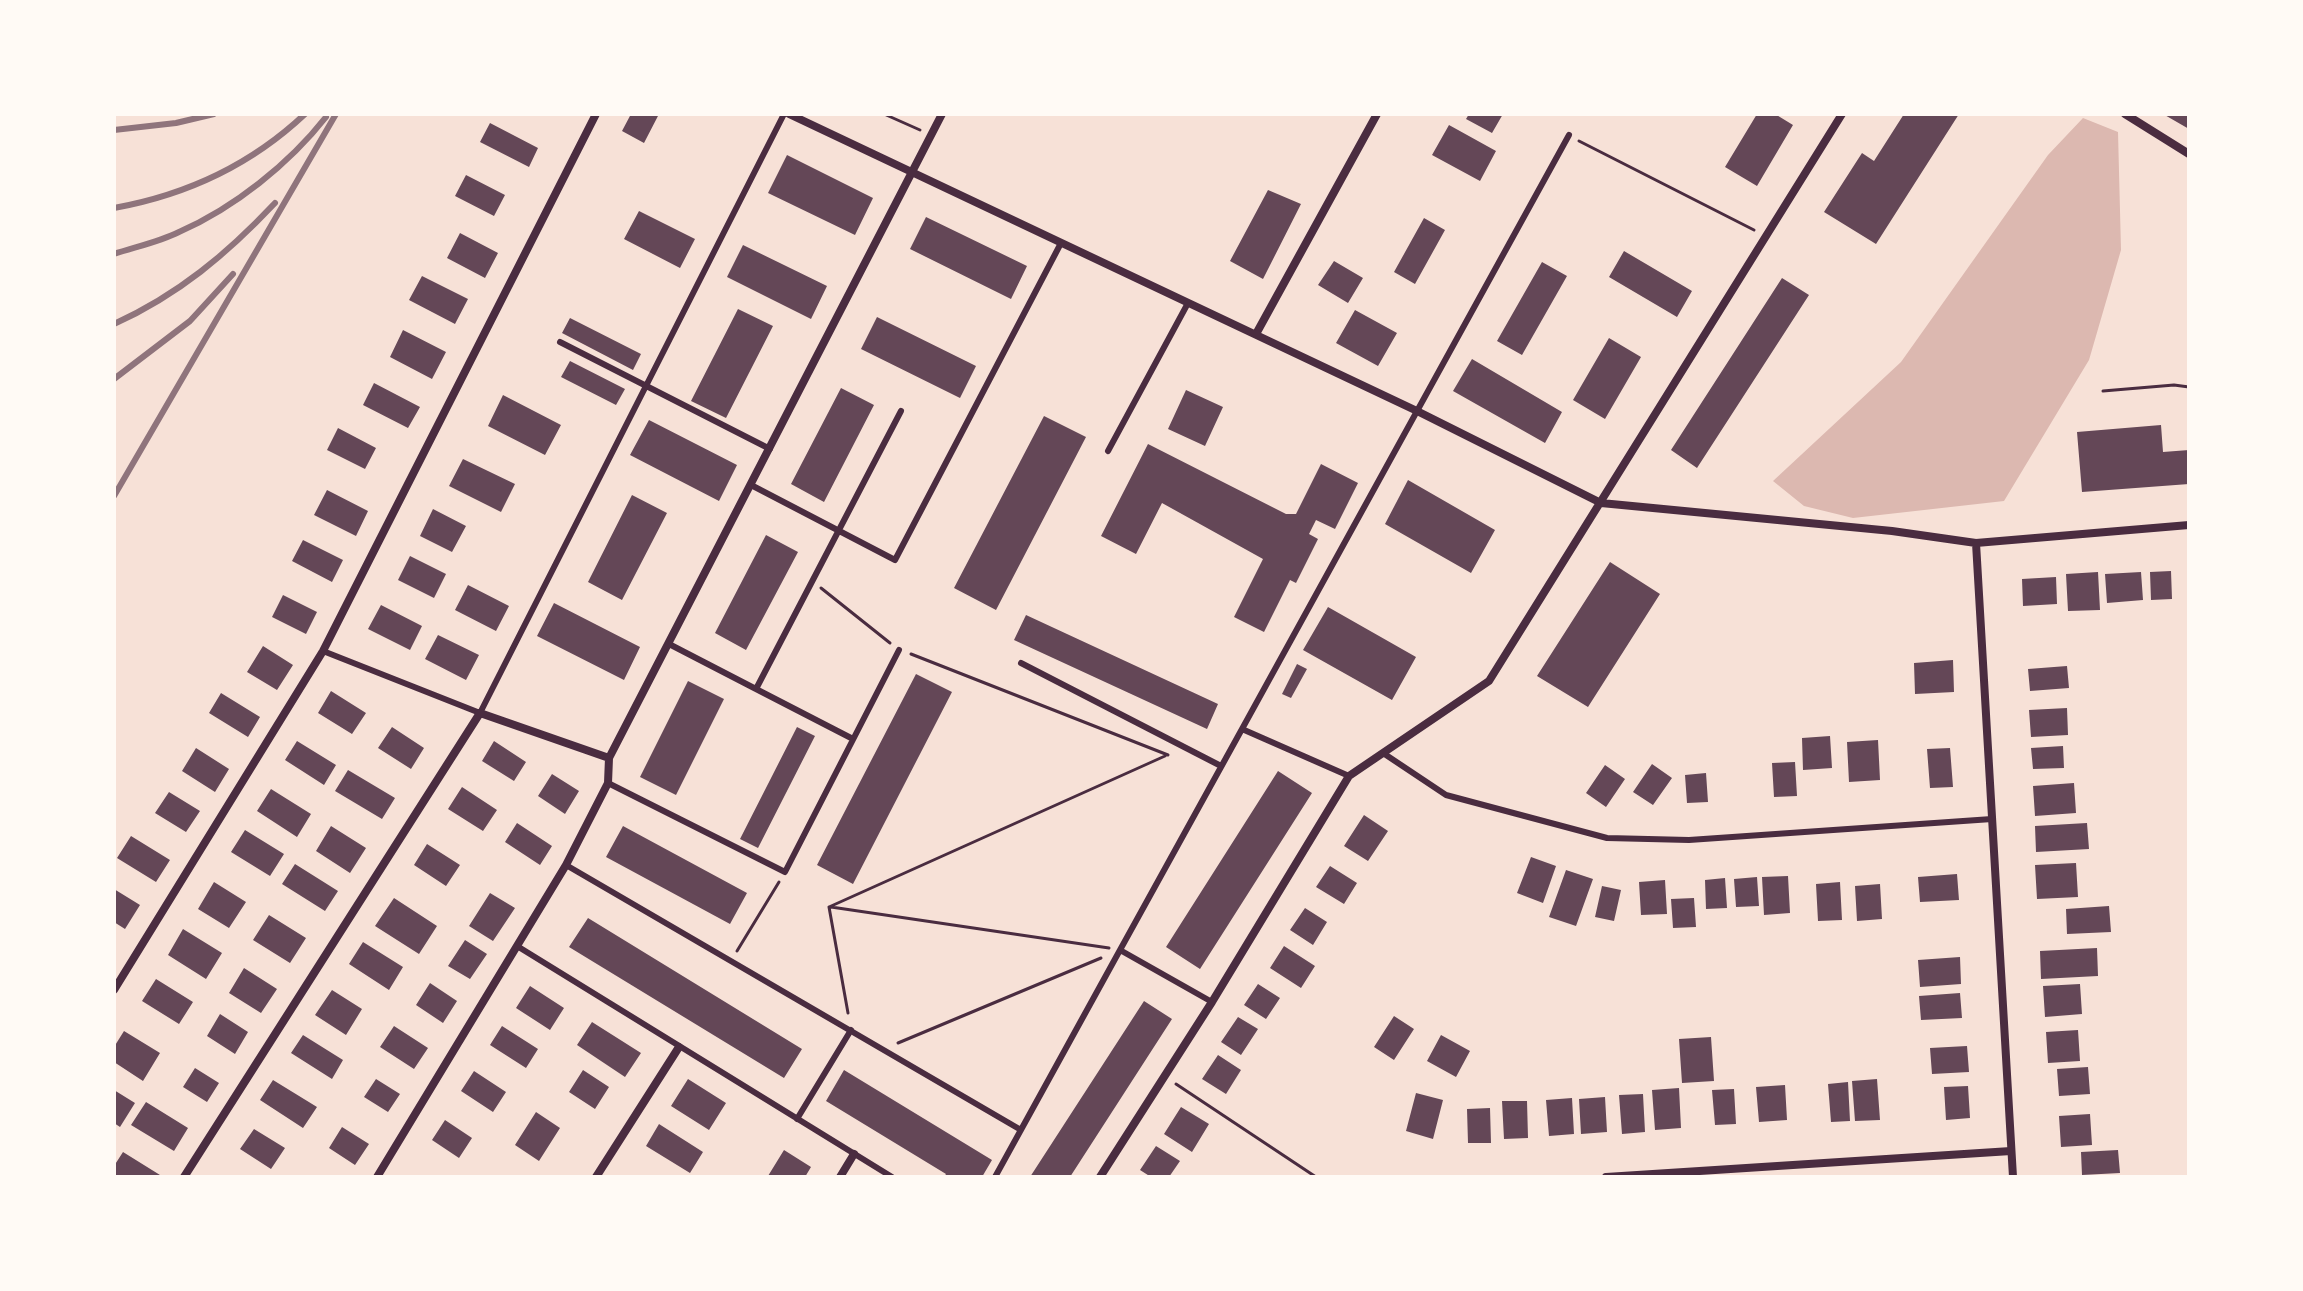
<!DOCTYPE html>
<html>
<head>
<meta charset="utf-8">
<style>
  body { margin:0 }
  #map { position:relative; width:2303px; height:1291px; overflow:hidden; background:#f7e1d7; font-family:"Source Sans 3",sans-serif }
  canvas { display:block }
  .frame { position:absolute; inset:0; border:116px solid #fffaf5; pointer-events:none }
</style>
</head>
<body>
<div id="map">
<canvas width="2303" height="1291"></canvas>
<div class="frame"></div>
</div>
<script>
const context = document.querySelector('canvas').getContext('2d');
context.lineJoin = 'round';
function fillPath(path, color) { context.fillStyle = color; context.fill(path, 'evenodd'); }
function trace(path, color, width, dash) { context.strokeStyle = color; context.lineWidth = width; context.lineCap = dash ? 'butt' : 'round'; context.setLineDash(dash || []); context.stroke(path); }
const water = new Path2D(`
  M2083 118 2118 132 2121 250 2089 360 2004 501 1853 518 1804 506 1773 481 1901 362 2048 155Z`);
const building = new Path2D(`
  M631 114H659L644 143 622 131Z
  M1469 114H1503L1492 133 1466 119Z
  M1757 114H1775L1793 125 1757 186 1725 167Z
  M1904 114H1959L1876 244 1824 212 1862 153 1874 161Z
  M2163 114H2189V129Z
  M490 123 538 148 529 167 480 142Z
  M1449 125 1496 151 1480 181 1432 155Z
  M787 155 873 198 855 235 768 193Z
  M466 175 505 195 494 216 455 196Z
  M1268 190 1301 204 1263 279 1230 261Z
  M639 211 695 239 680 268 624 239Z
  M926 217 1027 266 1011 299 910 249Z
  M1424 218 1445 230 1415 284 1394 272Z
  M460 233 498 253 485 278 447 258Z
  M743 245 827 286 811 319 727 277Z
  M1624 251 1692 291 1677 317 1609 277Z
  M1334 261 1363 278 1348 303 1318 285Z
  M1542 262 1567 276 1522 355 1497 341Z
  M422 276 468 299 455 324 409 300Z
  M1782 278 1809 295 1697 468 1671 450Z
  M738 309 773 326 726 418 691 401Z
  M1355 310 1397 333 1378 366 1336 343Z
  M877 317 976 366 960 398 861 349Z
  M570 318 641 354 633 370 562 333Z
  M403 330 446 352 432 379 390 357Z
  M1609 338 1641 357 1605 419 1573 400Z
  M1472 359 1562 412 1545 443 1453 391Z
  M570 361 625 389 616 405 561 377Z
  M374 383 420 407 408 428 363 405Z
  M841 388 874 405 824 502 791 484Z
  M1186 390 1223 407 1205 446 1168 429Z
  M503 395 561 425 545 455 488 426Z
  M1044 416 1086 437 996 610 954 588Z
  M649 420 737 465 719 501 630 455Z
  M2161 425 2163 452 2189 450V484L2082 492 2077 432Z
  M338 428 376 448 365 469 327 450Z
  M1148 444 1286 514H1296L1321 464 1358 483 1335 529 1316 520 1309 534 1318 539 1296 583 1290 580 1264 632 1234 617 1263 559 1162 503 1136 554 1101 536Z
  M463 459 515 484 501 512 449 486Z
  M1408 480 1495 530 1471 573 1385 524Z
  M327 490 368 511 356 536 314 515Z
  M632 495 667 513 622 600 588 582Z
  M433 509 466 526 452 552 420 536Z
  M766 535 798 552 746 650 715 633Z
  M303 540 343 560 332 582 292 561Z
  M410 556 446 574 434 598 398 580Z
  M1610 562 1660 594 1588 707 1537 676Z
  M2171 571 2172 599 2151 600 2150 572Z
  M2098 572 2100 610 2068 611 2066 574Z
  M2141 572 2143 600 2107 603 2105 574Z
  M2056 577 2057 604 2023 606 2022 579Z
  M468 585 509 606 496 631 455 610Z
  M283 595 317 612 306 634 272 617Z
  M554 603 640 647 624 680 537 636Z
  M381 605 422 626 410 650 368 629Z
  M1328 607 1416 657 1392 700 1303 650Z
  M1026 615 1218 704 1207 729 1014 640Z
  M438 635 479 655 466 680 425 659Z
  M263 646 293 665 277 690 247 672Z
  M1953 660 1954 692 1915 694 1914 663Z
  M1297 664 1307 669 1291 698 1282 694Z
  M2067 666 2069 688 2030 691 2028 669Z
  M916 674 952 692 853 884 817 865Z
  M688 681 724 699 676 795 640 777Z
  M331 691 366 713 352 734 318 713Z
  M221 693 260 717 248 737 209 713Z
  M2067 708 2068 735 2031 737 2029 710Z
  M392 727 424 748 411 769 378 748Z
  M797 727 815 736 758 848 740 839Z
  M1830 736 1832 768 1803 770 1802 738Z
  M1878 740 1880 780 1849 782 1847 742Z
  M297 741 336 765 324 785 285 760Z
  M494 741 526 762 514 781 482 761Z
  M2063 746 2064 768 2033 769 2031 748Z
  M196 748 229 769 215 792 182 771Z
  M1950 748 1953 787 1930 788 1927 749Z
  M1795 762 1797 796 1774 797 1772 763Z
  M1652 764 1672 778 1653 805 1633 792Z
  M1605 765 1625 779 1606 807 1586 793Z
  M348 770 395 798 382 819 335 791Z
  M1278 771 1312 793 1200 969 1166 947Z
  M1706 773 1708 802 1687 803 1685 775Z
  M552 774 579 791 565 814 538 796Z
  M2074 783 2076 813 2035 816 2033 786Z
  M462 787 497 810 483 831 448 809Z
  M271 789 311 814 297 837 257 811Z
  M169 792 200 811 186 832 155 813Z
  M1364 815 1388 831 1368 861 1344 846Z
  M517 823 552 846 540 865 505 842Z
  M2087 823 2089 849 2036 852 2035 826Z
  M331 826 366 848 350 873 316 851Z
  M623 826 747 893 730 924 606 857Z
  M245 830 284 854 270 876 231 852Z
  M131 836 170 860 156 882 117 858Z
  M427 844 460 865 446 886 414 865Z
  M1531 857 1556 866 1543 903 1517 893Z
  M2076 863 2078 897 2037 899 2035 865Z
  M295 864 338 891 325 911 282 884Z
  M1330 866 1357 883 1344 904 1316 887Z
  M1566 870 1593 879 1576 926 1549 917Z
  M1957 874 1959 900 1920 902 1918 877Z
  M1788 876 1790 913 1764 915 1762 877Z
  M1757 877 1759 906 1736 907 1734 879Z
  M1725 878 1727 908 1706 909 1705 880Z
  M1665 880 1667 914 1641 915 1639 882Z
  M214 882 246 902 229 928 198 909Z
  M1840 882 1842 920 1818 921 1816 884Z
  M1880 884 1882 919 1857 921 1855 886Z
  M1602 886 1621 890 1614 921 1595 917Z
  M114 889 140 905 125 929 114 922Z
  M490 893 515 908 493 941 469 926Z
  M394 898 437 926 419 954 375 926Z
  M1694 898 1696 927 1673 928 1671 899Z
  M2109 906 2111 932 2067 934 2066 909Z
  M1305 908 1327 922 1313 945 1290 930Z
  M269 915 306 938 290 963 253 940Z
  M588 918 802 1049 784 1078 569 947Z
  M183 929 222 953 206 979 168 955Z
  M465 940 487 954 470 979 448 966Z
  M363 942 403 967 389 990 349 964Z
  M1284 946 1315 966 1301 988 1270 968Z
  M2097 948 2098 976 2041 979 2040 951Z
  M1960 957 1961 984 1920 987 1918 960Z
  M244 968 277 989 261 1013 229 993Z
  M156 979 193 1002 179 1024 142 1001Z
  M430 983 457 1001 443 1023 416 1005Z
  M1258 984 1280 998 1266 1019 1244 1005Z
  M2080 984 2082 1014 2045 1017 2043 986Z
  M530 986 564 1008 550 1030 516 1008Z
  M332 990 362 1009 346 1035 315 1015Z
  M1960 993 1962 1018 1921 1020 1919 996Z
  M1144 1001 1172 1019 1070 1177H1030Z
  M220 1014 248 1032 235 1054 207 1036Z
  M1394 1016 1414 1029 1394 1060 1374 1047Z
  M1238 1017 1258 1029 1241 1055 1221 1042Z
  M592 1022 641 1053 625 1077 577 1045Z
  M394 1026 428 1048 414 1069 380 1047Z
  M502 1026 538 1049 526 1068 490 1045Z
  M2078 1030 2080 1061 2048 1063 2046 1032Z
  M124 1031 160 1053 143 1081 114 1062V1047Z
  M303 1035 343 1060 332 1079 291 1053Z
  M1441 1035 1470 1051 1456 1077 1427 1061Z
  M1711 1037 1714 1081 1682 1083 1679 1039Z
  M1967 1046 1969 1072 1932 1074 1930 1048Z
  M1218 1055 1241 1070 1226 1094 1202 1079Z
  M2088 1067 2090 1094 2059 1096 2057 1069Z
  M195 1068 219 1083 207 1102 183 1087Z
  M583 1070 609 1087 595 1109 569 1092Z
  M844 1070 992 1160 982 1177H944L946 1174 826 1101Z
  M474 1071 506 1092 493 1112 461 1091Z
  M376 1079 400 1094 388 1112 364 1097Z
  M688 1079 726 1103 709 1130 671 1106Z
  M1877 1079 1880 1120 1855 1121 1852 1081Z
  M273 1080 317 1107 303 1128 260 1100Z
  M1848 1082 1850 1121 1831 1122 1828 1084Z
  M1785 1085 1787 1120 1759 1122 1756 1087Z
  M1968 1086 1970 1118 1946 1120 1944 1087Z
  M1679 1088 1681 1128 1655 1130 1652 1090Z
  M1734 1089 1736 1124 1715 1125 1712 1090Z
  M114 1090 135 1103 120 1127 114 1123Z
  M1416 1093 1443 1100 1433 1139 1406 1131Z
  M1643 1094 1645 1132 1622 1134 1619 1095Z
  M1605 1097 1607 1132 1581 1134 1579 1099Z
  M1572 1098 1574 1134 1549 1136 1546 1100Z
  M1502 1101H1527L1528 1138 1504 1139Z
  M146 1102 188 1128 174 1151 131 1125Z
  M1181 1107 1209 1124 1192 1152 1164 1134Z
  M1490 1108 1491 1143H1468L1467 1109Z
  M536 1112 560 1128 539 1161 515 1145Z
  M2090 1114 2092 1145 2061 1147 2059 1116Z
  M445 1120 472 1138 459 1158 432 1140Z
  M659 1124 703 1152 690 1173 646 1146Z
  M342 1127 369 1144 355 1165 329 1148Z
  M254 1129 285 1148 271 1169 240 1149Z
  M1156 1146 1180 1161 1169 1177H1151L1140 1170Z
  M784 1150 811 1167 805 1177 768 1176Z
  M2118 1150 2120 1173 2082 1175 2081 1152Z
  M123 1152 160 1175 159 1177 114 1176V1166Z`);
const path = new Path2D(`
  M884 114 920 130
  M1579 141 1754 230
  M2103 391 2174 385 2189 387
  M821 588 890 643
  M911 654 1168 755
  M829 907 1165 756
  M829 907 848 1013
  M831 907 1109 948
  M737 951 779 882
  M898 1043 1101 958
  M1176 1084 1316 1177`);
const service = new Path2D(`
  M560 342 770 449
  M1108 451 1188 303
  M751 485 895 560 1061 243
  M669 644 756 689
  M323 651 480 713 784 114
  M1021 663 1221 766
  M853 739 756 689 901 411
  M1383 753 1446 795 1607 838 1689 840 1992 819
  M1349 776 1242 729 1569 135
  M608 783 785 872 899 650
  M566 865 1021 1130
  M517 946 892 1177
  M1212 1002 1120 950 1242 729
  M797 1119 851 1030
  M995 1177 1120 950`);
const minor = new Path2D(`
  M789 114 1417 411 1601 503 1892 531 1976 543 2189 525
  M2125 114 2189 154
  M1256 334 1377 114
  M1976 543 2013 1177
  M114 990 323 651 596 114
  M184 1177 480 713 609 758
  M377 1177 566 865 608 783 609 758 942 114
  M596 1177 679 1047
  M840 1177 854 1154
  M1100 1177 1212 1002 1349 776 1489 681 1842 114
  M1606 1177 2011 1151`);
const rail = new Path2D(`
  M114 130 176 123 214 114
  M114 208C186 195 252 164 305 114
  M114 254C135 247 159 242 179 232 234 208 289 164 326 117
  M114 324C178 295 227 254 275 203
  M114 379 190 321 233 274
  M114 496 336 114`);
fillPath(water, '#dcb8b0');
fillPath(building, '#644757');
trace(path, '#4a2c40', 3);
trace(service, '#4a2c40', 6);
trace(minor, '#4a2c40', 8);
trace(rail, '#8f747c', 6);
</script>
</body>
</html>
